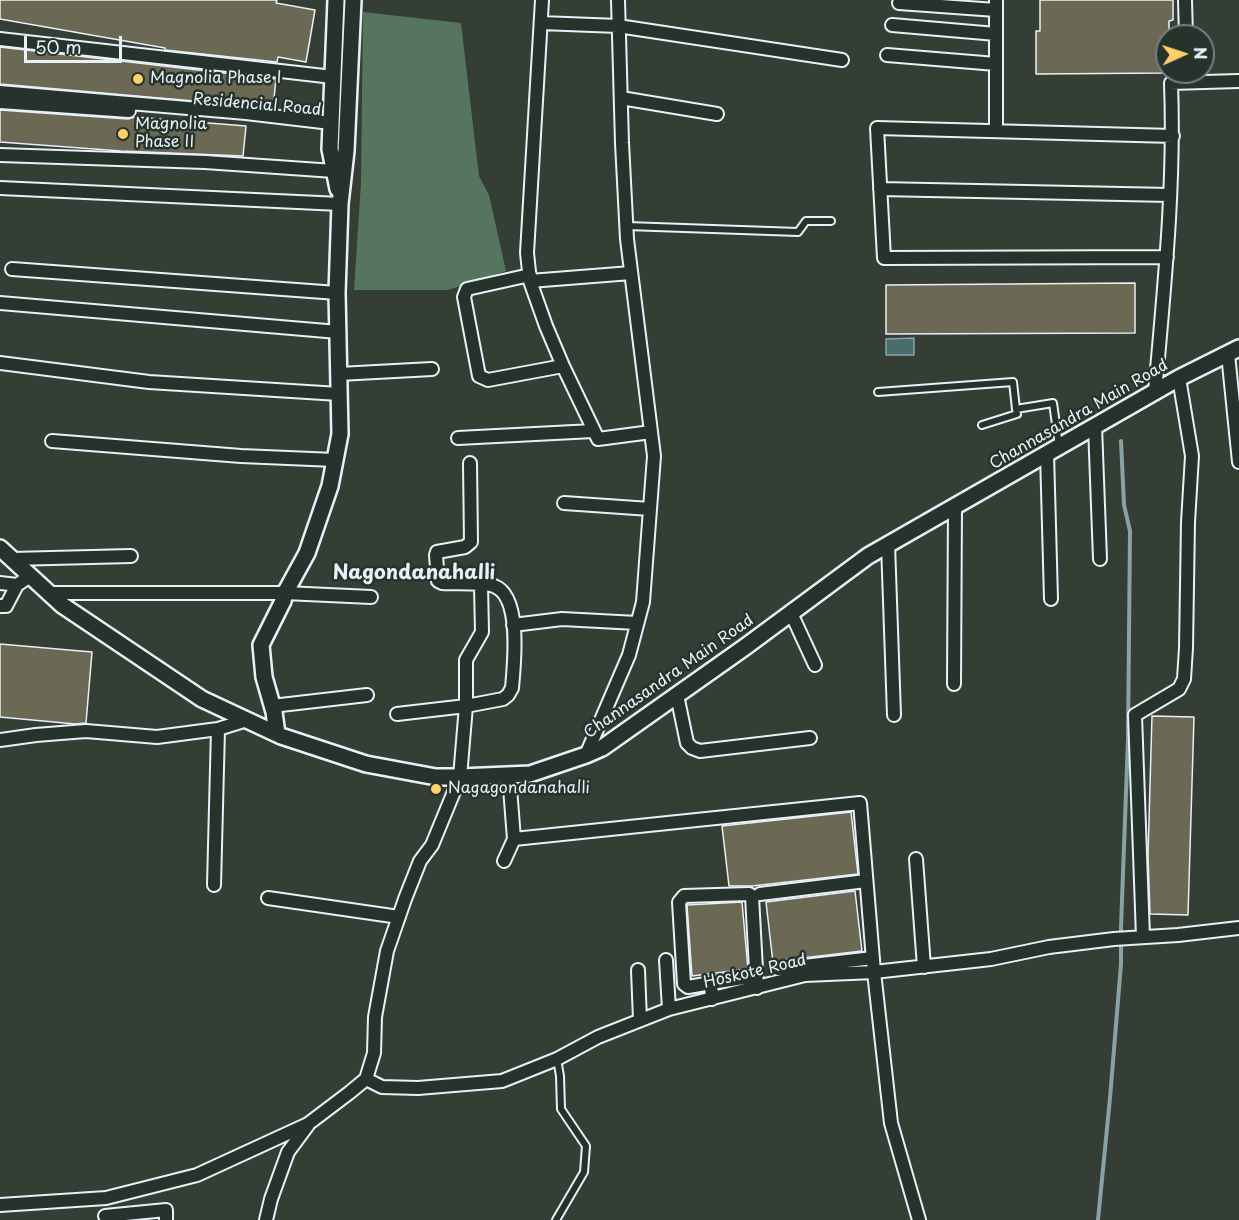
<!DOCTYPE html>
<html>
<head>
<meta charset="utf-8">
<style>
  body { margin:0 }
  #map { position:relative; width:1239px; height:1220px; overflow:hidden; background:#343e35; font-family:"Playpen Sans",sans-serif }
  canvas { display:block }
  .north { position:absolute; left:1155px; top:24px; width:60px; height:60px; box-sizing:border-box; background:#26332d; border:2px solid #747f7e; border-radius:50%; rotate:87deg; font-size:16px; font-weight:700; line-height:24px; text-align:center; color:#e8f1f8 }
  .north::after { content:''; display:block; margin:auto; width:21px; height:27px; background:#ffd166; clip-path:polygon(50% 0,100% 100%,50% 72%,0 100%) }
  .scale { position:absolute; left:24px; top:36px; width:98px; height:27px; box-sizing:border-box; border:3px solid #e8f1f8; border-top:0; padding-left:8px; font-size:18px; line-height:21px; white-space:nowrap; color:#e8f1f8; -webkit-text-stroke:4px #26332d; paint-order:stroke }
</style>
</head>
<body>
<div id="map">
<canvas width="1239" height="1220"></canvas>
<div class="north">N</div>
<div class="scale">50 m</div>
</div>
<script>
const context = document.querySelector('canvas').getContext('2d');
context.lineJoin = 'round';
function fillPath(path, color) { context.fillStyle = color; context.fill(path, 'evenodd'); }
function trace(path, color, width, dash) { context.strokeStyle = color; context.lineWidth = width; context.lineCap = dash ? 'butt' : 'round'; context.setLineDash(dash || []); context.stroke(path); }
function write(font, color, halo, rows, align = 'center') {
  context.font = font + ' "Playpen Sans",sans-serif'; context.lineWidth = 5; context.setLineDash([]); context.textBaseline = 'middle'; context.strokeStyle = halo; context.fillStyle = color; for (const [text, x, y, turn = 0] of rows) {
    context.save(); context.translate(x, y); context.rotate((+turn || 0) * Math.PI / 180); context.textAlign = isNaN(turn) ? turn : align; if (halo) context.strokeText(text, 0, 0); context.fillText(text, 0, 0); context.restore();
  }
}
const green = new Path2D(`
  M363 12 461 23 479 176 489 195 506 271 448 290H354L361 183Z`);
const water = new Path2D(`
  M914 338V355H886V339Z`);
const stream = new Path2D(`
  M1098 1220 1110 1098 1121 964V927L1128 739 1130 531 1124 505 1121 441`);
const building = new Path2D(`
  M0 0H277L276 3 315 10 306 62 278 57 277 62 165 50V48L0 19Z
  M1040 0H1173V20L1169 21V36H1167V73L1036 74V31H1040Z
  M0 47 276 79 273 108 0 84Z
  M0 110 128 119 135 117 246 126 243 156 121 151 0 142Z
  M1135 283V333L886 334V285Z
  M0 644 92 652 86 723 75 724 0 717Z
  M1152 716 1194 717 1188 915 1150 914 1148 855Z
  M851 812 858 874 752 886H729L722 826Z
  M855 891 862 951 777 961 773 963 766 902Z
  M742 902 748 969 692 976 687 905Z`);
const service = new Path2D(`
  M627 226 798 232 806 221H831
  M878 392 1013 382 1016 409 1053 403 1059 446
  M982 425 1017 414 1016 409
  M556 1220 584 1172 586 1146 561 1109 560 1076 557 1059`);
const minor = new Path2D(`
  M542 0 527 253 530 281 546 326 563 366 598 439 651 432
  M1185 0 1186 36
  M899 3 996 10
  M541 23 618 26 842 60
  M892 25 996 34
  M0 39 333 77
  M887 55 996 64
  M0 92 246 113 331 123
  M621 98 717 114
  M0 102 129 111
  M996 131V0
  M0 155 205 162 334 171
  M0 188 340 204
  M880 189 1170 195
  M1167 257 884 258 877 128 1173 136
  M12 269 337 293
  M530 275 467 289 464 297 479 376 488 380 563 366
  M530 281 631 273
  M0 303 338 332
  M1228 354 1239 462
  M0 363 149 382 339 394
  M339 374 432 369
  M1155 392C1164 289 1175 186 1171 83L1238 81
  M1095 426 1100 559
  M458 438 593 431
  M52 441 241 456 335 460
  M1047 453 1051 599
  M564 503 650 509
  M888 544 894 715
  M12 559 131 556
  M0 583 17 585
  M49 593H285L371 597
  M0 606H6L17 585 30 576
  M791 613 815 665
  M513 625 562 619 637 623
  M954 684 955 506
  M677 695 687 743 692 748 700 751 810 738
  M272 706 367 695
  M397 714 466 706 503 699 508 695 512 688C514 665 522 596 494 586 482 582 456 584 442 583L438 581 436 555 437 552 465 547 471 542 470 463
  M0 740 36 735 86 731 157 737 218 729 247 720
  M586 755 629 655 643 602 654 456 627 239 622 143 618 0
  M514 839 860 803 874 972 891 1123 919 1220
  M916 859 924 967
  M504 861 514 839 509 775
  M214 885 218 729
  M760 894 866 881
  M268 898 399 917
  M1143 937 1135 715 1179 689 1184 679 1186 648 1188 522 1192 456 1179 378
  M666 960 669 1009
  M778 969 873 958
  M638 970 640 1020
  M711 983 756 976
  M712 999 711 983 688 987 684 984 679 902 684 896 749 894 752 896 757 988
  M366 1079 382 1087 418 1088 502 1081 557 1059 598 1037 669 1009 805 975 874 972 991 959 1049 947 1114 939 1178 935 1239 928
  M0 1205 106 1198 197 1175 308 1124 349 1093 366 1079 374 1053 375 1017 387 951 405 899 420 861 432 845 460 777 466 706V660L482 632 481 585
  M105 1216 166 1210V1220
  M266 1220 271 1199 288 1152 308 1125`);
const tertiary = new Path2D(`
  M336 0 330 149 338 189
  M0 548 62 605 202 699 281 736 366 764 436 777H460L530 774 586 755 602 748 745 647 868 556 1179 378 1239 348
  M277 734 274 712 264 677 261 645 283 601 285 593 307 553 330 486 340 434 337 293 340 204 346 151 353 0`);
const markers = [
  [138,79,6,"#ffd166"],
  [123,134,6,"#ffd166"],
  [436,789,6,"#ffd166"]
];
const poiNames = [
  ["Magnolia Phase I",150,79],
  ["Magnolia",135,125],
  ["Phase II",135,143],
  ["Nagagondanahalli",448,789]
];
const streetNames = [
  ["Residencial Road",257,105,5],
  ["Channasandra Main Road",1079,415,-30],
  ["Channasandra Main Road",669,677,-35],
  ["Hoskote Road",755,972,-13]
];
const quarterNames = [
  ["Nagondanahalli",414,573]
];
fillPath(green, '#56755e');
fillPath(water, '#496d6d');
trace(water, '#89a2a5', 1.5);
trace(stream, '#89a2a5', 4);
fillPath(building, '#6b6854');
trace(building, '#e8f1f8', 1.5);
trace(service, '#e8f1f8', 10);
trace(minor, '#e8f1f8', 16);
trace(tertiary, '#e8f1f8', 20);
trace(service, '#26332d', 6);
trace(minor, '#26332d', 12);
trace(tertiary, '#26332d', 15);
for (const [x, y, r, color] of markers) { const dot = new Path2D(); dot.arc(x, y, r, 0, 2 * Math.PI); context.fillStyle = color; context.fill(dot); trace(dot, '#26332d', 2); }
write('16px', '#e8f1f8', '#26332d', poiNames, 'left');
write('16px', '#e8f1f8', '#26332d', streetNames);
write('bold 20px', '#e8f1f8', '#26332d', quarterNames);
</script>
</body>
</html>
